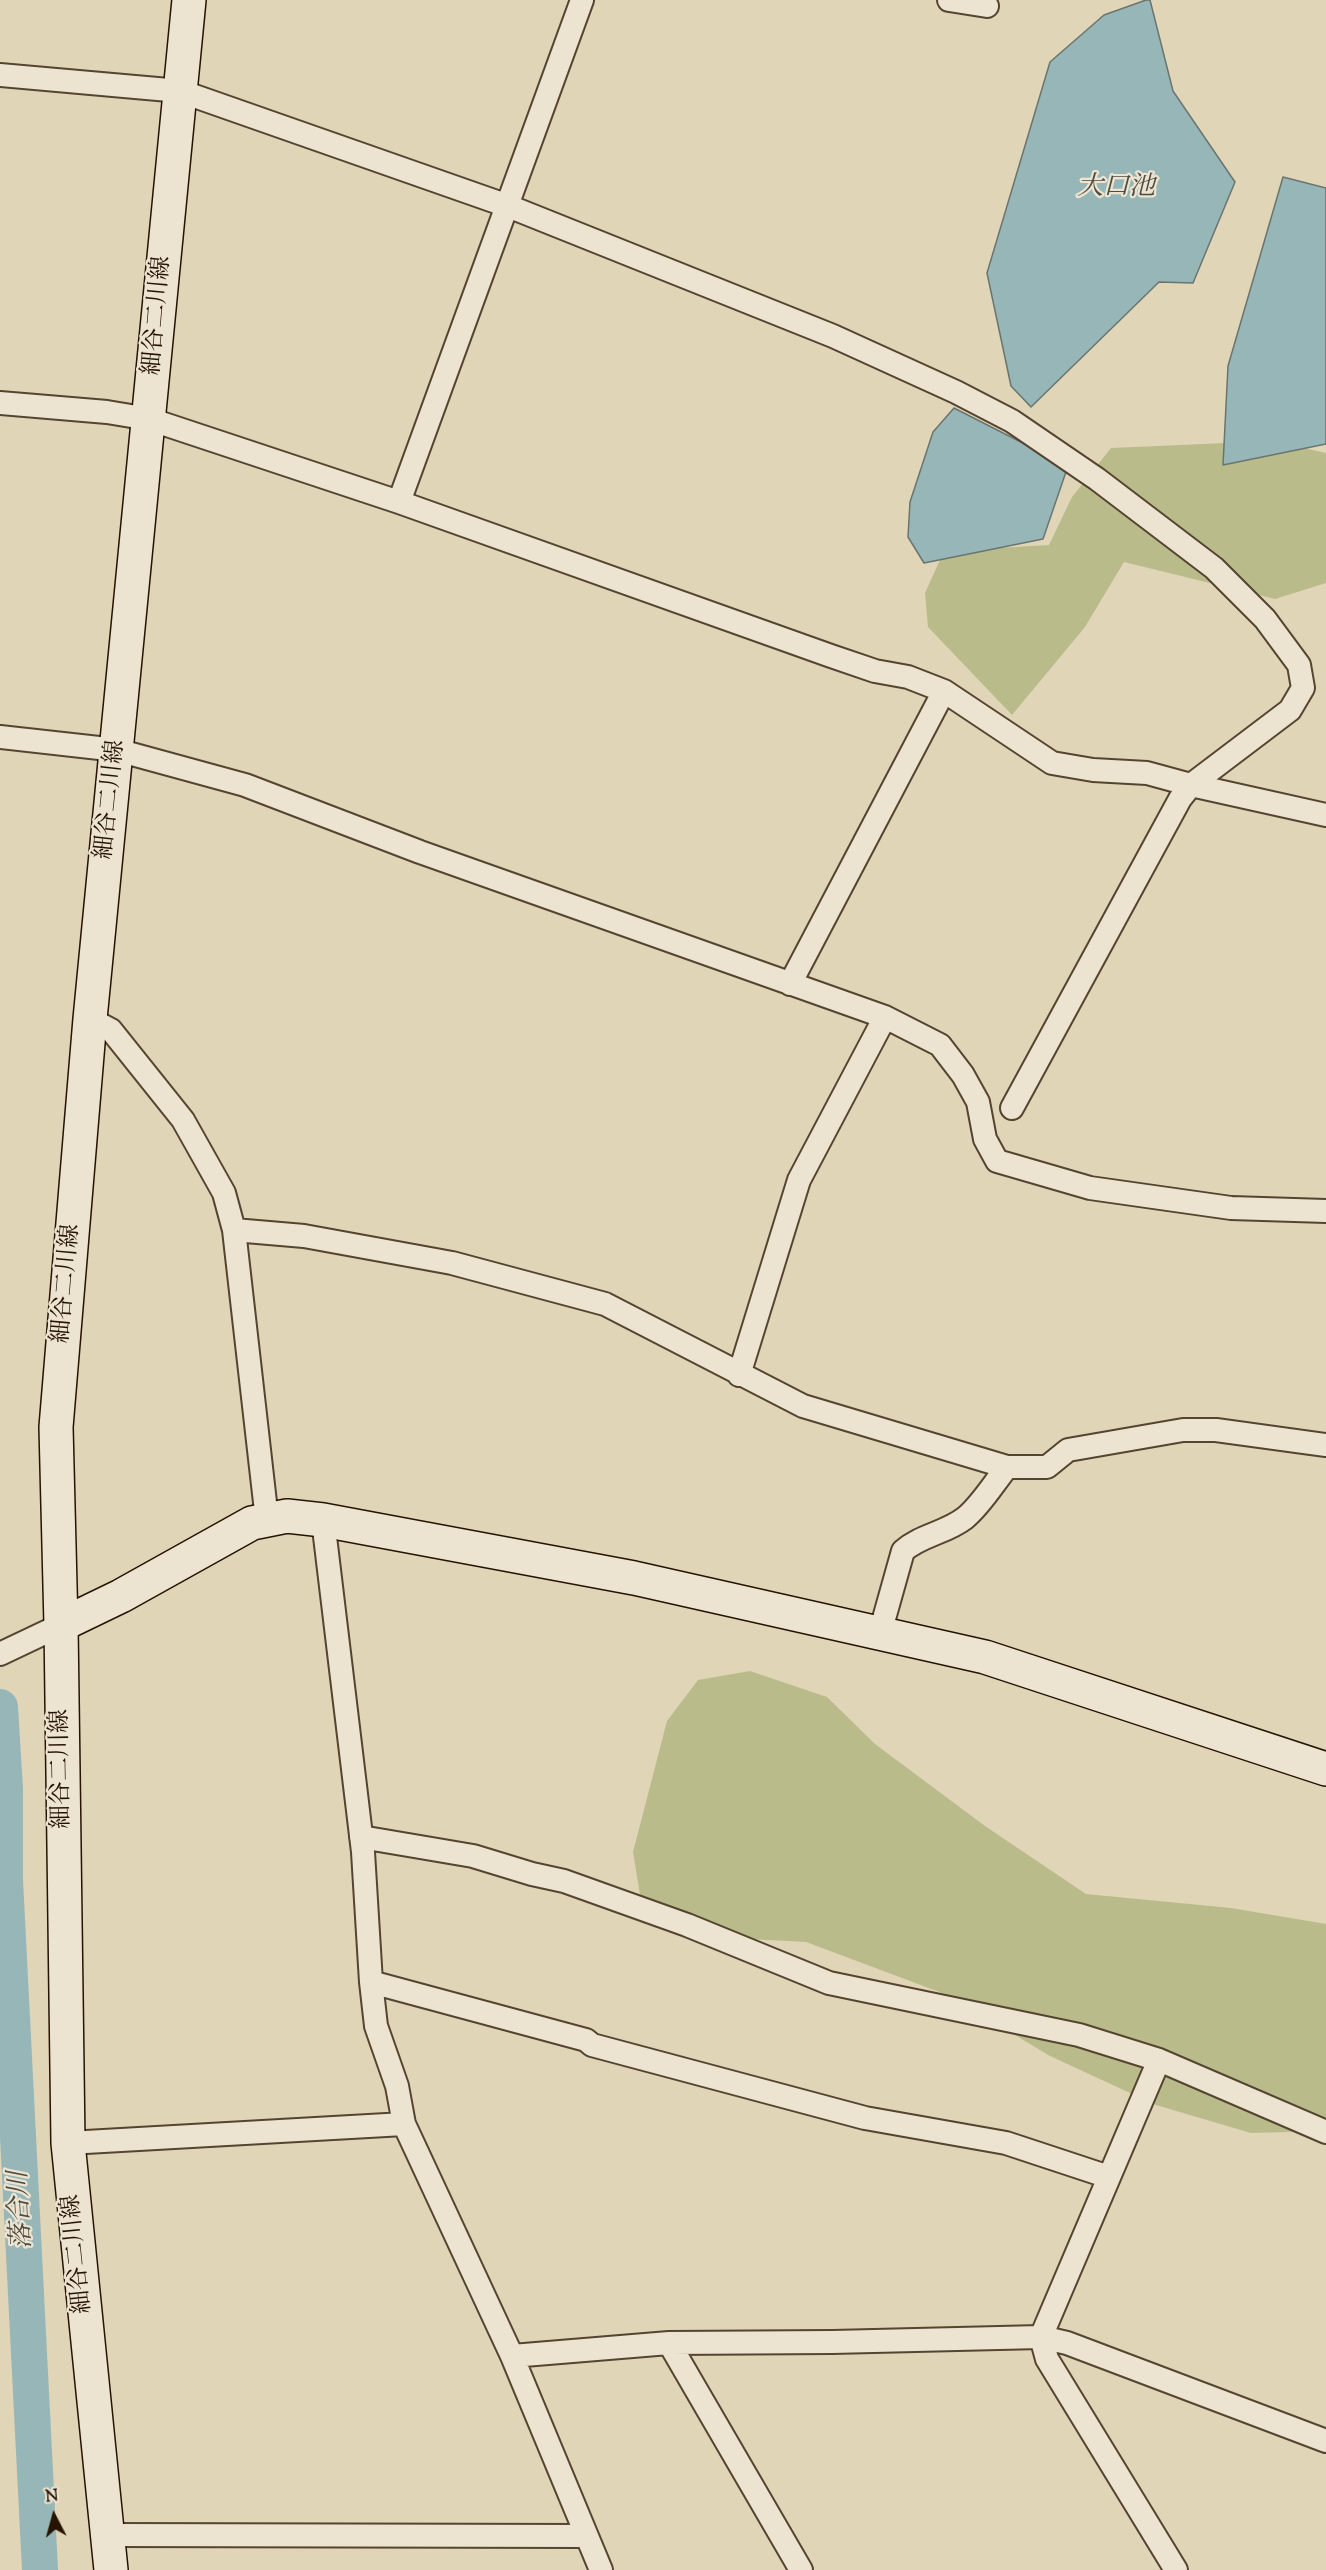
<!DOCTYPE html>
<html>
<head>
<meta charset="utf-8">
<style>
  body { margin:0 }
  #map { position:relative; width:1326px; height:2570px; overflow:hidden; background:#e1d5b8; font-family:"Sorts Mill Goudy",serif }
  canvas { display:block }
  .north { position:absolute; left:24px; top:2486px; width:60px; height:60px; -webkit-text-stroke:4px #ece4d1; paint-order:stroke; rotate:354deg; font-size:16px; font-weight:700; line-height:24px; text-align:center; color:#261301 }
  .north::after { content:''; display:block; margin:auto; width:21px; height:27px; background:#261301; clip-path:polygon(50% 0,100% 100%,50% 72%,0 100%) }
</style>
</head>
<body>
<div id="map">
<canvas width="1326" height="2570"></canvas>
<div class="north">N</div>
</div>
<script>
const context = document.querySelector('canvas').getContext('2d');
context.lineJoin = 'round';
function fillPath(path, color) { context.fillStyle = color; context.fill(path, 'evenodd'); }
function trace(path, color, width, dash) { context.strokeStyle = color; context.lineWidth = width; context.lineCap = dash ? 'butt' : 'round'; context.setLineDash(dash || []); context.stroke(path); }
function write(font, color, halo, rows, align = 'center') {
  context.font = font + ' "Sorts Mill Goudy","Noto Serif JP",serif'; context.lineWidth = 4.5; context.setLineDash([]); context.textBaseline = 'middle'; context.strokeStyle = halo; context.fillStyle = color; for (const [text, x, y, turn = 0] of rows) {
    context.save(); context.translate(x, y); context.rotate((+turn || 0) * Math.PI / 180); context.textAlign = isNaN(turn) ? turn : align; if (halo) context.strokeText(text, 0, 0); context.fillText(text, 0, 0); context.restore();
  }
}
const green = new Path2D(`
  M1272 441 1326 453V583L1275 599 1124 562 1085 627 1012 715 928 627 925 593 944 551 1049 545 1072 497 1111 448Z
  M750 1671 827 1697 875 1744 985 1826 1086 1894 1231 1908 1326 1924V2131L1251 2133 1156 2105 1050 2056 950 1996 806 1942 712 1937 642 1907 633 1852 667 1721 698 1680Z`);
const water = new Path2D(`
  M1146 0H1150L1173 91 1235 182 1193 283 1159 282 1031 407 1011 386 987 273 1050 62 1104 15Z
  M1283 177 1326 188V444L1223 465 1228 366Z
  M954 408 1068 466 1043 539 924 563 908 537 910 502 933 432Z`);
const river = new Path2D(`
  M0 1707 5 1789V1880L40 2570`);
const street = new Path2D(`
  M949 0 987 6
  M0 75 180 91 508 206 833 336 956 392 1012 421 1097 479 1214 568 1265 619 1299 665 1303 688 1290 710 1191 785 1180 799 1012 1108
  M0 403 107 412 149 419 399 502 831 656 875 671 908 677 944 691 1052 763 1093 770 1147 773 1191 785 1326 815
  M399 502 582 0
  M0 737 117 750 245 785 420 852 885 1017 940 1045 963 1075 978 1102 985 1139 997 1161 1090 1188 1231 1208 1326 1211
  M790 984 944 691
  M90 1019 111 1030 183 1120 224 1193 234 1230 267 1520
  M234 1230 304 1236 452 1263 605 1304 803 1406 1007 1467H1047L1068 1450 1183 1430H1216L1326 1445
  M739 1375 799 1180 885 1017
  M323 1520 363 1852 371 1982 376 2026 397 2086 404 2124 512 2356 601 2570
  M880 1633 903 1551C921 1535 946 1533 965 1518 981 1505 994 1483 1007 1467
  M0 1654 61 1625
  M361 1837 473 1856 532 1874 564 1881 687 1925 829 1983 1079 2035 1159 2060 1326 2132
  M371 1982 586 2040 592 2045 865 2118 1006 2143 1109 2177
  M1159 2060 1041 2337 1047 2359 1176 2570
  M68 2143 404 2124
  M669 2343 801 2570
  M512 2356 669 2343 832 2342 1041 2337 1067 2343 1326 2441
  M107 2535 586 2536`);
const secondary = new Path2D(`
  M61 1625 121 1596 252 1523 287 1516 323 1520 634 1578 985 1657 1326 1769
  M111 2570 68 2143 61 1625 56 1427 90 1019 189 0`);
const streetNames = [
  ["細谷二川線",159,316,-85],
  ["細谷二川線",112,800,-84],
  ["細谷二川線",68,1284,-85],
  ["細谷二川線",63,1769,-91],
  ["細谷二川線",79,2254,-96]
];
const waterNames = [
  ["大口池",1116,190],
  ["落合川",23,2210,-93]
];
fillPath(green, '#babb8a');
fillPath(water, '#97b6b8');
trace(water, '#6a756f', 1.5);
trace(river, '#97b6b8', 36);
trace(street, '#55442f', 26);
trace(secondary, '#261301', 36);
trace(street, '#ece4d1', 22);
trace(secondary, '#ece4d1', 33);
write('24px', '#261301', '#ece4d1', streetNames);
write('italic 26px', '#4e4c41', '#ece4d1', waterNames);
</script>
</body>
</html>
